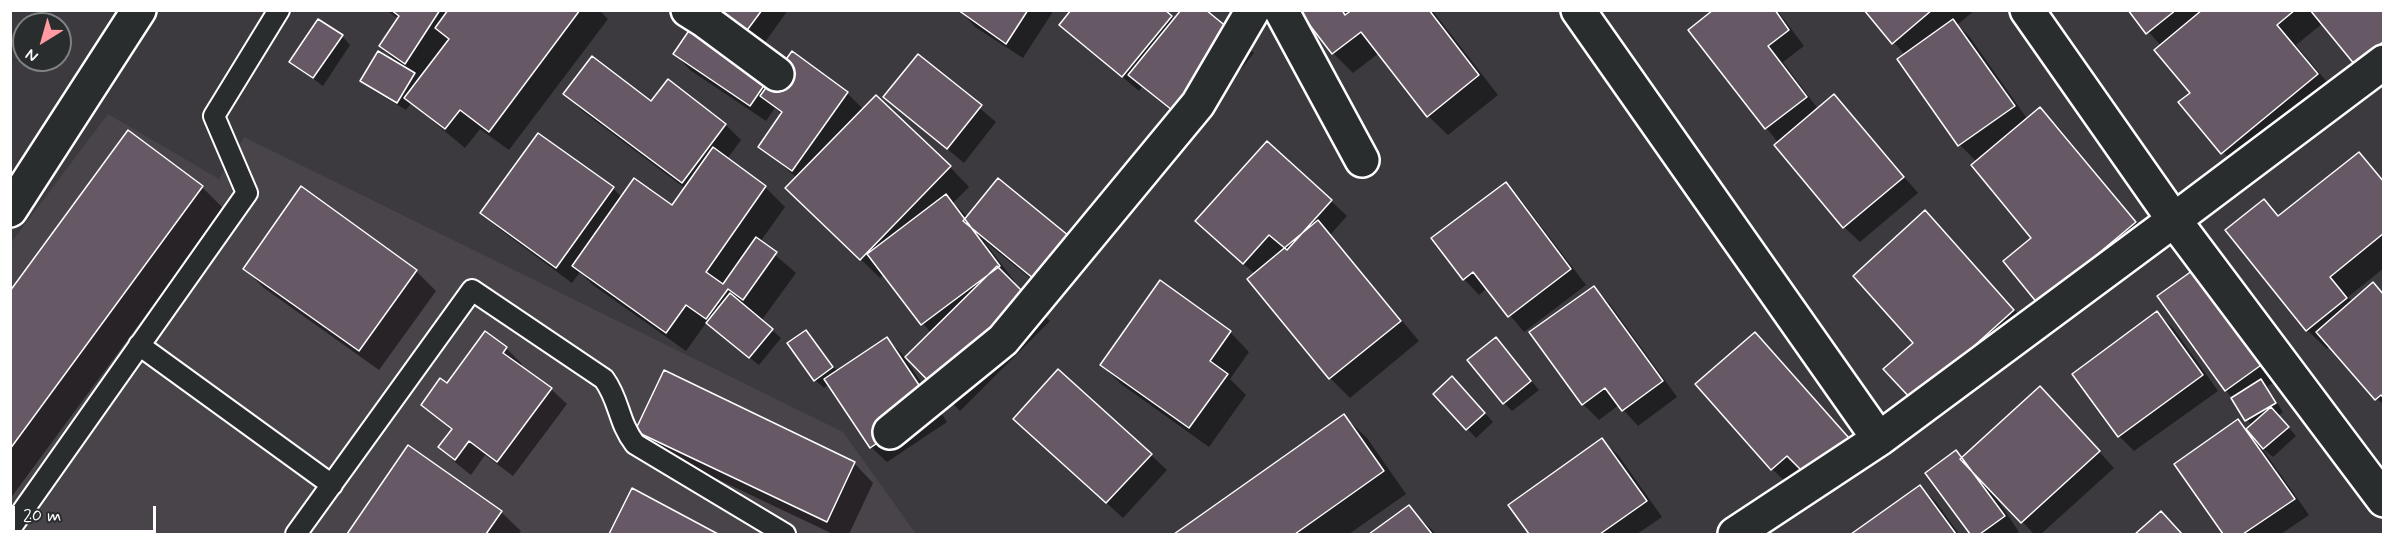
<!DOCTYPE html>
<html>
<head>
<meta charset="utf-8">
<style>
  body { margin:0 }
  #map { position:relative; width:2394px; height:545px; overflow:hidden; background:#3c3a3e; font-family:Mynerve,sans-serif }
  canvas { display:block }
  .frame { position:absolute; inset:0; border:12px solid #fff; pointer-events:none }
  .north { position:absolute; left:12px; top:12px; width:60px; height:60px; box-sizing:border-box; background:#2a2d2e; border:2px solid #7f8182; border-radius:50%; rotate:217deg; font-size:16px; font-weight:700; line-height:24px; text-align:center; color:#fff }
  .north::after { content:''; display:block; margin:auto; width:21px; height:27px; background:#ff9aa2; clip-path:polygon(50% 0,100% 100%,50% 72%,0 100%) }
  .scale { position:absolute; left:12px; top:506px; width:144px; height:27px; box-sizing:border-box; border:3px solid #fff; border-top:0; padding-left:8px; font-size:18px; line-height:21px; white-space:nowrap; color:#fff; -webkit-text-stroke:4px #2a2d2e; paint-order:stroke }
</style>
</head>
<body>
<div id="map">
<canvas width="2394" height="545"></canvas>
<div class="frame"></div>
<div class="north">N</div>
<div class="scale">20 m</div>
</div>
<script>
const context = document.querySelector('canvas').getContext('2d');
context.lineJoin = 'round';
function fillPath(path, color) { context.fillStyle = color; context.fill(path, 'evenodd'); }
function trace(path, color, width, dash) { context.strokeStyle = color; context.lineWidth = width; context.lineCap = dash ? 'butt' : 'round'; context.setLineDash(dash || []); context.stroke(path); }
const built = new Path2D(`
  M108 114 219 179 244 137 843 432 916 534H11L10 244Z`);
const shadow = new Path2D(`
  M386 10H599L608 19 509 150 480 129 465 148 411 103 406 110 371 89 362 80 397 63 381 46 399 19Z
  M710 10H788L761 48Z
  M960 10H1054L1023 58 975 27Z
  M1300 10H1344L1348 15 1354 10H1432L1498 95 1448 135 1428 116 1379 53 1353 73 1333 53Z
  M1715 10H1777L1804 46 1783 62 1818 109 1834 96 1918 193 1860 242 1844 227 1690 30Z
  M1866 10H1975L1957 25 1969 36 2028 120 2040 109 2060 129 2154 243 2059 322 2033 238 1977 162 1960 145 1899 60 1905 55Z
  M2130 10H2384V77L2323 23 2296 45 2337 94 2242 173 2180 103 2192 93 2161 46Z
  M1171 17 1174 21 1238 38 1254 53 1193 129 1142 87 1139 91 1061 25Z
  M342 36 350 45 323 86 291 62Z
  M675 54 847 93 863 109 950 167 969 187 953 203 1050 294 984 241 1015 282 1012 284 1050 321 960 411 907 357 931 333 884 274 880 278 807 207 797 178 760 146 782 115 775 108 766 121 690 70Z
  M918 56 996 122 964 163 885 97Z
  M668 81 726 125 741 140 727 159 765 187 785 207 760 242 796 273 761 321 781 338 759 365 706 323 686 351 593 285 580 272 572 283 498 228 482 213 613 188 622 198 673 207 686 189 581 110 565 94 651 103Z
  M128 132 202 187 224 209 10 499V293Z
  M2358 154 2384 180V268L2348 297 2353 302 2384 296V406L2330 346 2327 349 2307 330 2264 201 2280 217Z
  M1506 184 1521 200 1586 285 1524 332 1487 288 1479 295 1464 279Z
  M1331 201 1347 216 1330 235 1419 341 1350 398 1330 378 1255 274 1212 236Z
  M1925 212 2033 330 1933 420 1914 400Z
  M245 269 416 271 436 291 379 370 264 288Z
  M2196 270 2278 379 2267 387 2283 412 2278 416 2296 436 2273 457 2261 447 2309 515 2281 534H2225L2176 464 2238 421 2247 430 2252 426 2226 390Z
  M1594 288 1609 303 1677 397 1638 426 1619 405 1599 420 1583 404 1532 333Z
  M2157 313 2173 328 2218 391 2134 451 2119 436Z
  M806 331 838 372 887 339 903 355 947 422 887 462 871 447 829 384 824 388 815 380Z
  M1230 332 1249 352 1230 379 1246 395 1209 447 1121 384 1102 365Z
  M485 333 506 348 522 364 520 366 551 389 567 404 513 476 485 455 471 475 456 463 440 447 452 431 423 405 447 386Z
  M1755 334 1867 458 1826 494 1807 475 1792 488 1772 469Z
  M1496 339 1539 390 1512 411 1504 403Z
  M1461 386 1493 422 1476 438 1435 394Z
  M2055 403 2114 468 2041 534H2034L1989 487 2019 532 2016 534H1971L1927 473 1962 459Z
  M1344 416 1367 438 1406 494 1349 534H1177Z
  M637 431 854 463 873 483 849 534H833L656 450Z
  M1031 434 1151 455 1167 470 1123 518Z
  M1602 440 1618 455 1662 517 1637 534H1531L1510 505Z
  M409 447 501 512 521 531 518 534H348Z
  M1920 487 1936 502 1959 534H1854Z
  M633 490 714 534H610Z
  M1409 507 1436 534H1372Z
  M2161 513 2182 534H2137Z`);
const building = new Path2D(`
  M391 10H440L405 64 379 46 399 16Z
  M448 10H580L489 132 460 110 445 129 404 98 449 39 435 28Z
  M713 10H762L745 33Z
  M958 10H1028L1006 44Z
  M1071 10H1165L1172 16 1122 77 1059 25Z
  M1181 10H1206L1239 37 1177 114 1128 75Z
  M1298 10H1342L1345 15 1352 10H1429L1479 75 1427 117 1361 32 1332 54Z
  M1713 10H1775L1789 30 1768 46 1807 97 1765 129 1688 30Z
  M1864 10H1932L1892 44Z
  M2128 10H2176L2146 34Z
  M2202 10H2295L2277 25 2318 74 2221 154 2178 102 2190 93 2154 50Z
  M2310 10H2384V41L2355 65Z
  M699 16 776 68 750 106 673 54Z
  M318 19 343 35 313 78 289 62Z
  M1953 19 2015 106 1958 146 1897 59Z
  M378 51 415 73 397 103 360 81Z
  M792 51 848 92 792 171 758 147 782 112 760 96Z
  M918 54 982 105 947 149 883 97Z
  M592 56 651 101 668 79 726 124 682 183 563 94Z
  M1834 94 1904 177 1843 228 1774 145Z
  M876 95 951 166 860 260 785 188Z
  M2040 107 2136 222 2038 304 2003 261 2031 238 1971 165Z
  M128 130 203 186 10 449V291Z
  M538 133 614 187 556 268 480 213Z
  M1267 141 1332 200 1287 250 1269 235 1243 264 1195 221Z
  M713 147 766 186 706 272 723 284 756 237 777 252 743 300 728 289 706 319 686 305 666 333 572 266 634 178 672 205Z
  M2359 152 2384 182V233L2330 277 2347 298 2306 331 2225 230 2264 199 2278 216Z
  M998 178 1069 236 1034 279 963 221Z
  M1506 182 1571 269 1508 317 1473 272 1463 280 1431 238Z
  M301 186 417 270 359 351 243 269Z
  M946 194 1000 266 921 325 867 254Z
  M1925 210 2014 310 1913 401 1883 369 1913 343 1853 276Z
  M1318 220 1401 321 1329 379 1247 279Z
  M997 266 1036 305 944 397 905 357Z
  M2196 268 2264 363 2225 391 2157 296Z
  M1160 280 1231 331 1210 361 1228 374 1189 428 1100 365Z
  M2373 282 2384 295V398L2381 395 2375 400 2316 332Z
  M1594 286 1663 381 1622 411 1605 388 1582 405 1529 332Z
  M730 293 773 329 749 358 706 323Z
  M2157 311 2203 375 2118 437 2072 374Z
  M806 330 833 367 814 381 787 343Z
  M485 331 507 347 503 353 552 388 497 462 469 441 455 460 438 447 452 429 421 405 440 378 447 383Z
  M1755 332 1849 438 1806 475 1787 456 1771 470 1695 384Z
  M887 337 933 406 870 448 824 379Z
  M1496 337 1531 381 1503 404 1467 360Z
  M1058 369 1152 454 1106 503 1013 419Z
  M664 370 855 462 827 522 635 431Z
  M1452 376 1485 413 1466 430 1433 394Z
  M2261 379 2276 403 2245 421 2231 398Z
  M2040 386 2100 451 2021 523 1960 459Z
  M2271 407 2289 427 2263 449 2246 429Z
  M1344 414 1384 471 1295 534H1174Z
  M2238 419 2295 499 2243 534H2223L2174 464Z
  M1602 438 1647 501 1600 534H1529L1508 505Z
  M408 445 502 511 486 534H347Z
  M1956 450 2005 516 1980 534H1970L1925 473Z
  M1920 485 1956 534H1851Z
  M632 488 718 534H609Z
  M1409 505 1432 534H1369Z
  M2161 511 2182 534H2135Z`);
const service = new Path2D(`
  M139 345 332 485
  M10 529 247 193 214 116 279 10
  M296 534 472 290 604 379C620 401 618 422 635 444L785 534`);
const minor = new Path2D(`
  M688 10 704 20 777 74
  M1281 10 1362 160
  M1578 10 1879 439 1735 534
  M2384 62 2174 220 2384 500
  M10 210 139 10
  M890 432 1003 340 1198 104 1253 10
  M1879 439 2174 220 2027 10`);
fillPath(built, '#49434a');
fillPath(shadow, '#0007');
fillPath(building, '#665865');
trace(building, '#fff', 1.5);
trace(service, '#fff', 24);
trace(minor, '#fff', 38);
trace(service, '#2a2d2e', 20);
trace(minor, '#2a2d2e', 33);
</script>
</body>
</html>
